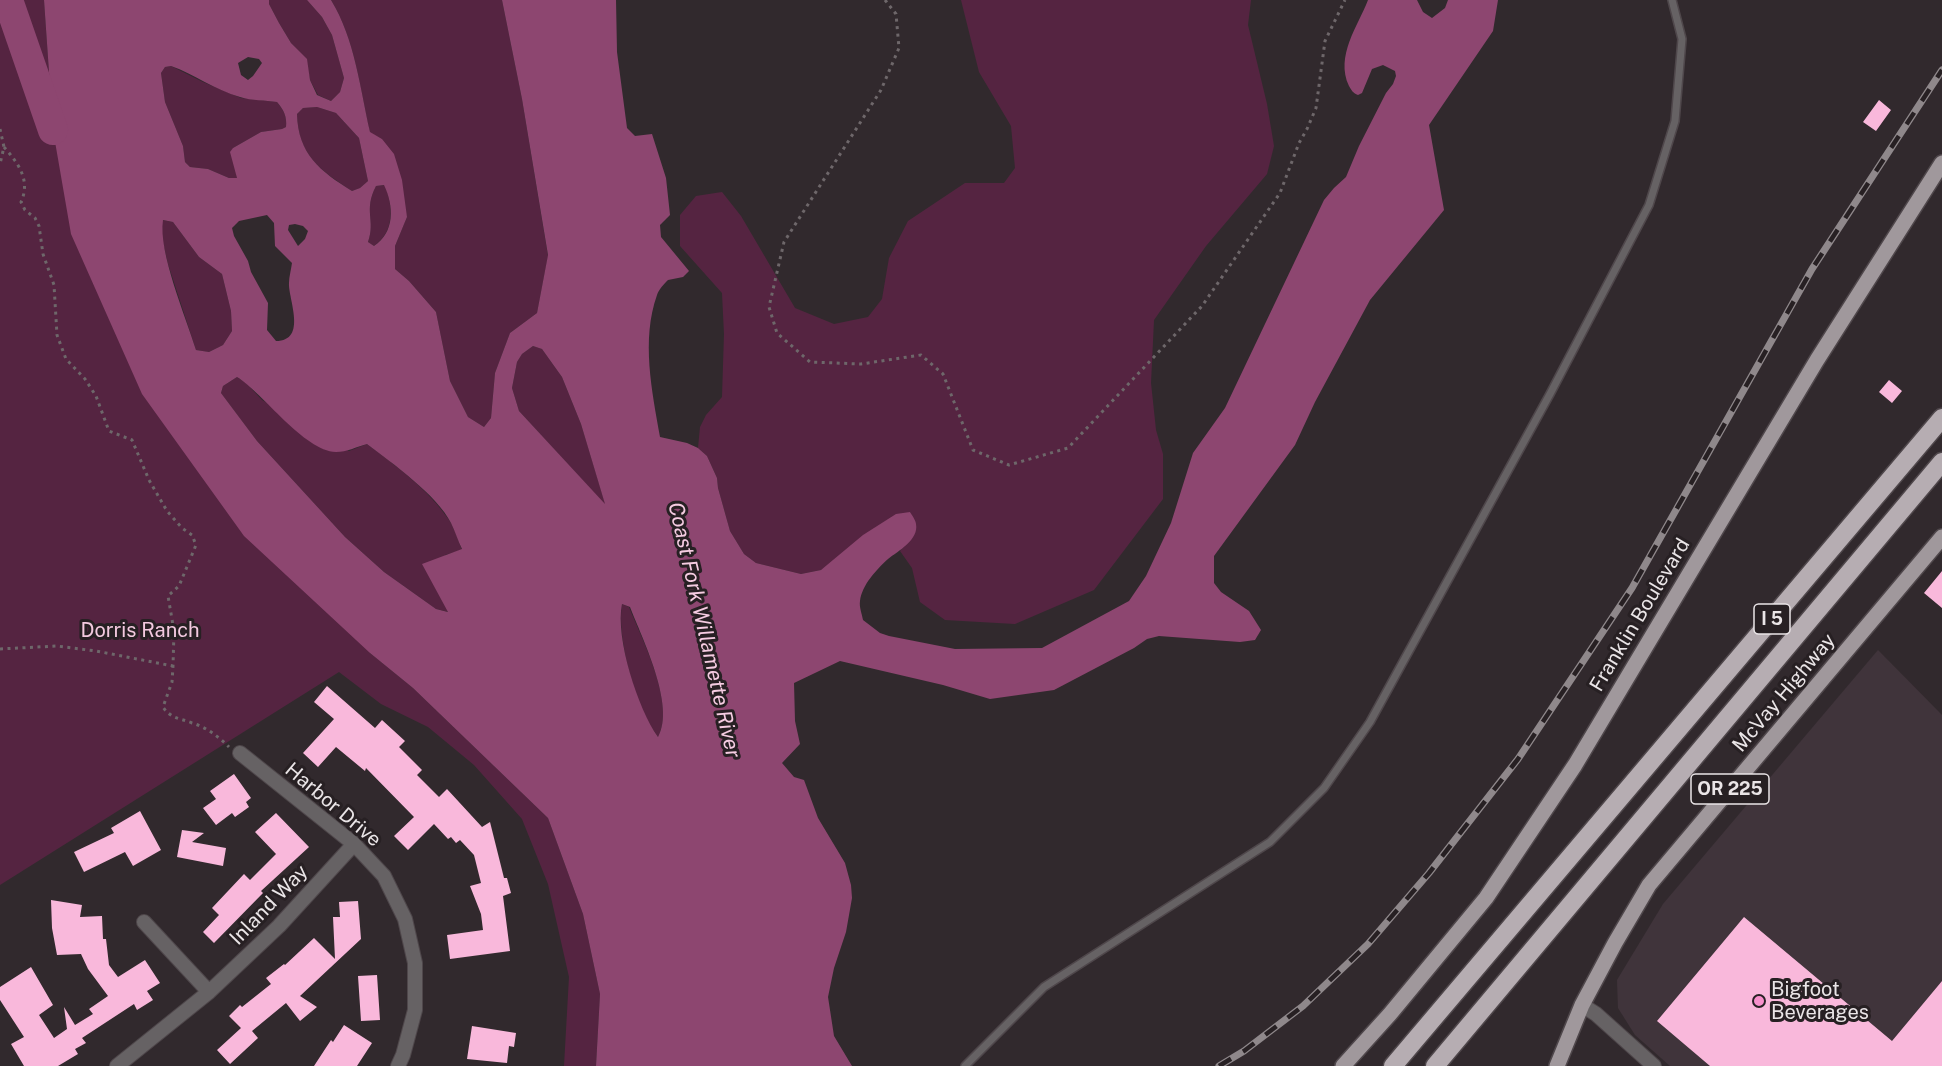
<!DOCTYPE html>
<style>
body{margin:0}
canvas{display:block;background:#31292d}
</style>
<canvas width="1942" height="1066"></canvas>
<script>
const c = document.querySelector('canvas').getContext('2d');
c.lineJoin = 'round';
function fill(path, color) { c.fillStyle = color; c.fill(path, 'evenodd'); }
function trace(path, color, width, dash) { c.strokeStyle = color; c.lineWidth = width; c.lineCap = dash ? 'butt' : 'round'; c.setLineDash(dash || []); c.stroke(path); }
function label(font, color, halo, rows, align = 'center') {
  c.font = font + ' "Public Sans",sans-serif'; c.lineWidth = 6; c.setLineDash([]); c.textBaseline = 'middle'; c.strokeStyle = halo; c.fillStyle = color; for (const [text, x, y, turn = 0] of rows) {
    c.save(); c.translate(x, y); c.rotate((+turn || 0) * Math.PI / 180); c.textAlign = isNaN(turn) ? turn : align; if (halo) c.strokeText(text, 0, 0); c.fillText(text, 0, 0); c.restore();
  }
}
fill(new Path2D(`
 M1878,650L1942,715V1066H1670L1635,1035L1618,1008L1617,980L1663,904Z`), '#40343b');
fill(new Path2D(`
 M0,0H44L53,130L370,653L413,688L548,818L583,914L600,994L596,1066H564L569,977L548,884L522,819L474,765L428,727L381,704L339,672L0,885Z
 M269,0H307L322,17L332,35L344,78L340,92L331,101L318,95L310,80L306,59L291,43L279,23L269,4Z
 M331,0H502L522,99L548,256L537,313L510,333L495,373L491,418L484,427L468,417L450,381L436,312L409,281L395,269V246L407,217L382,139L370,133C360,88 355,39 331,0Z
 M961,0H1251L1248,25L1267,104L1274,146L1267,174L1206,246L1154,320L1151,383L1156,430L1163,454V499L1094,590L1015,624L945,620L920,602L912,568L900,551C914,536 921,532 910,512L821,570L801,574L756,563L744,554L730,531L718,488L717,478L707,456L698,448L700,427L706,415L722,397L724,334L722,293L680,246V215L696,196L722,192L741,216L795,308L834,324L868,317L882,299L889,258L908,221L965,183H1004L1015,168L1011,126L979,72Z
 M171,66L203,82L241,98L277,102C284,111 287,116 286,127L282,129L261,132L233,148L237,178H229L208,169L190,167L185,162L183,146L165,102L161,73L165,67Z
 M317,107L336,113L359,138L368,181L360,188L352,191C320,170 298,155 297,114L303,108Z
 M385,185C393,207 395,231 374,246L368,242C376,220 363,211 376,186Z
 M162,220L173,222L199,257L222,274L231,311L232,331L223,345L209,352L196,350L168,264L162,238Z
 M533,346L542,349L562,377L581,424L606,506L519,411L512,388L517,362L522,354Z
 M237,377L246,383L262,400L349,451L367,444C396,466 428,489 449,520C455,528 458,540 462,550L445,555L449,612L436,609L384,572L345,537L257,441L221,393L223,386Z
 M622,604L629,607C642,639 676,705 658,737C654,731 649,724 645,717C632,690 617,634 622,604Z`), '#552441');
fill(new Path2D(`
 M44,0H269V4L279,23L291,43L307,59L310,80L317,95L331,101L340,92L344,78L332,35L322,17L307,0H331C355,39 360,88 370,132L382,139L394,154L402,180L407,217L395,246V269L409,281L436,312L450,381L468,417L484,427L491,418L495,373L510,333L537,313L548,255L522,99L502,0H616L617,52L627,128L635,136L652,134L666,178L670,215L660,225L661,237L689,271L683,277L668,280C664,284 659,289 657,295C641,340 652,391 660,437L687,443L698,448L707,456L717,478L718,488L730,531L744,554L756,563L801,574L821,570L863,535L896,514L910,512C912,515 916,521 916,524C919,540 898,551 888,559C876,570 862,585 860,601C859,607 862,614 863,620L880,633L889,636L955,649L1042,648L1129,601L1146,576L1171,523L1193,453L1225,408L1324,200L1334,188L1346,177L1359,146L1386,93L1393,84L1396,76L1395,71L1383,65L1372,69L1362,93L1358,95C1353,93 1352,91 1349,86C1335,56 1358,26 1368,0H1417L1423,12L1432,18L1445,8L1448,0H1498L1493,31L1429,125L1444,210L1370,300L1315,402L1295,445L1214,556V583L1221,592L1249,611L1261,630L1255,640L1240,642L1159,636L1147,639L1134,648L1054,690L990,699L943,685L840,661L794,683L795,721L800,744L782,763L794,777L804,780L818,818L845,863L851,885L852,898L846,932L834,968L828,997L834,1036L852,1066H596L600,994L583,914L548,818L413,688L370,653L244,536L142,394L71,234L53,130ZM248,57L259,59L262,63L253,76L248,80L241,75L238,63ZM171,66C194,74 215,90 240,97C252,101 265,100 277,102C284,110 287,117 286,127L282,129L261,132L233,148L230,152L237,178H229L208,169L190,167L185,162L183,146L165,102L161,73L165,67ZM317,107L336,113L359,138L368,181L360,188L352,191C320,171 298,154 297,114L303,108ZM384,185C394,206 395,232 374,246L368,242C376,220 363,211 376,186ZM267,215L274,223L275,246L292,263C291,270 289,277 289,283C288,298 308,341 276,341L267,330L268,303L251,272L248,261L234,236L232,228L239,221ZM163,220L173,222L199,257L222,274L231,311L232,331L223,345L209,352L196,350C186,317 158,252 163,220ZM295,224L303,226L308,231L305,239L298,246L288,230L289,225ZM533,346L542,349L562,377L581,424L605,504L519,411L512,388L517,362L522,354ZM237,377C263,393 304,451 336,452C347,452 356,447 367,444C392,463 437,495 451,523C455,531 458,541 462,549L422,564L448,612L436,609L384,572L345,537L257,441L221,393L223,386ZM622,604L630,607C642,638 676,706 658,737C638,709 615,638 622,604Z`), '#8d4670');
trace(new Path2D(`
 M8,0L53,130`), '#8d4670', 30);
fill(new Path2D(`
 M1879,100L1891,110L1876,131L1863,122Z
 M1889,380L1902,391L1892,403L1879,392Z
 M1942,571V608L1924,593Z
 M327,686L375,728L382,720L405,741L399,747L422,770L417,775L439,797L447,789L482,827L490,822L504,878H507L511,893L503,896L510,951L450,959L447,935L483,930L481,914L470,886L481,883L474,855L460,840L456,843L451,837L448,839L434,824L408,850L394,836L414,817L366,768L365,771L336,747L318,767L303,753L334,719L314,702Z
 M234,774L251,798L246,802L249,807L235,817L232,813L216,825L203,808L216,799L210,791Z
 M140,811L161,850L133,866L125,852L84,872L74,852L114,833L111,828Z
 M276,813L309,847L261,891L263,893L214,943L203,932L219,915L212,908L244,874L250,880L276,854L255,832Z
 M182,830L204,833L192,842L226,848L223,866L177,857Z
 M51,900L82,905L80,917L102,916L103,939H106L109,965L118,977L145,960L160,983L147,991L153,1000L137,1010L134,1004L82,1038L86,1043L75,1049L78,1054L58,1066H24L11,1044L24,1037L0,1000V987L31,967L53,1005L39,1015L54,1038L67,1029L64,1007L75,1025L93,1014L89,1009L108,996L88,969L81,954L57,955L52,928Z
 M358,901L361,939L300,996L317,1007L300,1021L286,1003L252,1031L258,1038L230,1064L217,1050L241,1028L229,1016L240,1005L242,1007L271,984L266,978L284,964L285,965L314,938L335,959L333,917H340L339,902Z
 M1744,917L1892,1041L1942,981V1066H1710L1657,1021Z
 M377,975L380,1020L361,1021L358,976Z
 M344,1025L372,1043L357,1066H314L331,1040L333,1042Z
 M472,1026L516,1033L514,1047L509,1046L507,1063L467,1059Z`), '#f9b8db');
const lane = new Path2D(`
 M965,1066L1044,987L1270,842L1324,788L1370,722L1550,394L1649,205L1675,121L1682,39L1672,0`);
const street = new Path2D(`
 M240,753L354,844L384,876L405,919L415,963V1010L403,1055L398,1066
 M144,922L209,992
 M1582,1005L1596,1014L1654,1066
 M117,1066L209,992L279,926L354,844`);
const primary = new Path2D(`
 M1343,1066L1390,1014L1486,898L1575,765L1817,360L1942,163
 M1557,1066L1582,1005L1615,943L1649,885L1942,537`);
const highway = new Path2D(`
 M1393,1066L1942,418
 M1435,1066L1942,462`);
trace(lane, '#4f474b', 10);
trace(street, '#4f474b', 16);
trace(primary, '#4f474b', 18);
trace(highway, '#4f474b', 21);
trace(new Path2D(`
 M885,0L896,14L899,48L881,90L784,242L769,307L777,333L810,362L861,364L921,355L943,374L973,450L1009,465L1068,448L1202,306L1280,193L1299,143L1307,129L1316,108L1325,41L1345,0
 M0,129L4,147L0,164
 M4,147C18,163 31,180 21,202L25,210L35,218L39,226L43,254L54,285L57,335L66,359L85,379L96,396L109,431L132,440L149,480L167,511L182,528L192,535L196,545L179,586L168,596L174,631L173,666L172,682L163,707C171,719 180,718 192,723C206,727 219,737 229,747
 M0,649L57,646L96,651L173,666`), '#6e676a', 3, [3, 4.5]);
trace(lane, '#666264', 7);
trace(street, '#666264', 14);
trace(primary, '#a0989c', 15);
trace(highway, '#b6adb2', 18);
const rail = new Path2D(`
 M1219,1066L1244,1051L1303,1006L1368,944L1429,873L1518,759L1632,588L1812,269L1942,70`);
trace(rail, '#8f888b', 7);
trace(rail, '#272023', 4.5, [14]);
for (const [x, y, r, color] of [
 [1759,1001,6,"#f890cc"]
]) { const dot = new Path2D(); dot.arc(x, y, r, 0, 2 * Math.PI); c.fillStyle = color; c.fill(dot); trace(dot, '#272023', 2); }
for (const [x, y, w] of [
 [1772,619,36],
 [1730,789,78]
]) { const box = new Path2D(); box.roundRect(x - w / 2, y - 15, w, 30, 4.5); c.fillStyle = '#272023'; c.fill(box); trace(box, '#eae5e7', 1.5); }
label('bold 18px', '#eae5e7', null, [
 ["I 5",1772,619],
 ["OR 225",1730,789]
]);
label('20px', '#eae5e7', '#272023', [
 ["Franklin Boulevard",1640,615,-59],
 ["McVay Highway",1784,693,-50],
 ["Harbor Drive",333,805,40],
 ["Inland Way",269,905,-46]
]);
label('20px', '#f3c9df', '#272023', [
 ["Dorris Ranch",140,631]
]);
label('20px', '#eae5e7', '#272023', [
 ["Bigfoot",1771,990],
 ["Beverages",1771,1013]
], 'left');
label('italic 21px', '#f6cce2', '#272023', [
 ["Coast Fork Willamette River",704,630,77]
]);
</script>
